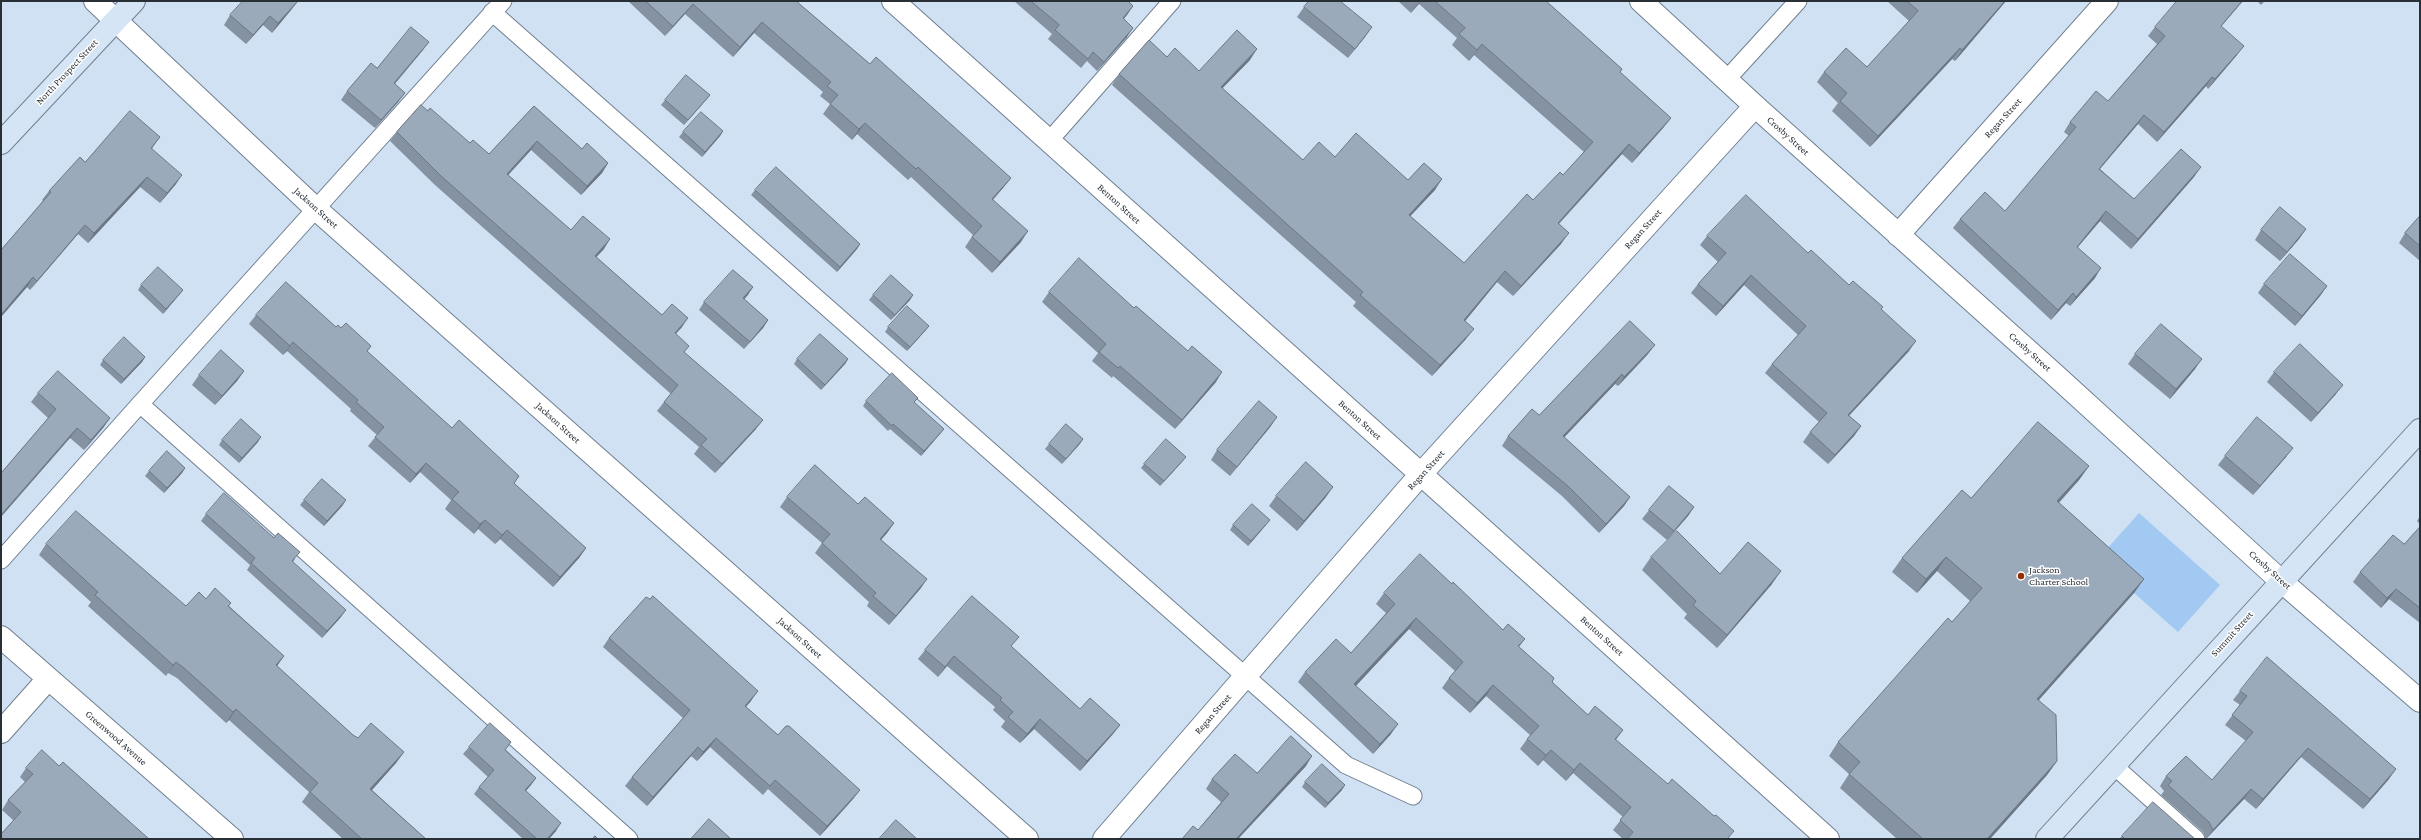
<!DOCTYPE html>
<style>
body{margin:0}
#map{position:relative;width:2421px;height:840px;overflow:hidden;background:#d0e1f4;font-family:"Crimson Pro",serif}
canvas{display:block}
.frame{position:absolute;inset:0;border:2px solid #282f35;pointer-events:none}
</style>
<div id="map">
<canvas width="2421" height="840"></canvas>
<div class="frame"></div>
</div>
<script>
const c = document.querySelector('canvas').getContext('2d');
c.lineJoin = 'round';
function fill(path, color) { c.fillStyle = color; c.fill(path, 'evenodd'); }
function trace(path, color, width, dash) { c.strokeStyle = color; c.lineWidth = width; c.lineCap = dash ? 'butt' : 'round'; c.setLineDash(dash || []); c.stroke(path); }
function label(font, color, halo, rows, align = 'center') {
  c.font = font + ' "Crimson Pro",serif'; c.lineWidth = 3; c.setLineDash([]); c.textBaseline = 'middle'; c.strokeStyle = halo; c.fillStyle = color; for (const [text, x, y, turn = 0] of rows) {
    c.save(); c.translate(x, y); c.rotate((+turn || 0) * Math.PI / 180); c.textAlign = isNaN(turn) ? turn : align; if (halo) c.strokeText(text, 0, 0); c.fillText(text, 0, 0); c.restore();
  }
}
fill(new Path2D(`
 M2139,513L2220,585L2178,632L2097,560Z`), '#a1c9f2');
const lane = new Path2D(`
 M492,12L1346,765L1413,796
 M1727,79L1798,1
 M1049,141L1172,1
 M140,404L503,1
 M1,560L140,404L629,839
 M2113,765L2196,839`);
const street = new Path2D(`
 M95,1L316,209L1027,839
 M893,1L1828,839
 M1641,1L1755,106L2055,375L2281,581L2420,701
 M1898,235L2107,1
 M1,637L232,839
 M1,732L48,679
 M1104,839L1421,474L1755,106`);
const secondary = new Path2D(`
 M1,143L134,1
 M2047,839L2420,430`);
trace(lane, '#707f8f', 19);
trace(street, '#707f8f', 24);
trace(secondary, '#707f8f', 24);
trace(lane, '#fff', 17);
trace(street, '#fff', 22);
trace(secondary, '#d5e5f5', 22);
fill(new Path2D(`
 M298,1L291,10L272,33L263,25L246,44L224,25L230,15Z
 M628,1H796L870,64L1011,178L1003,188L993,200L1021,242L992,273L965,247L973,235L911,177L908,180L857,134L852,140L823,114L830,104L820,96L823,92L754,33L733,57L685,14L665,36Z
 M1014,1H1128L1133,6L1124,19L1127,37L1097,71L1087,61L1081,68L1048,39L1052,34Z
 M1398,1H1546L1622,69L1620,72L1671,118L1663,128L1632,163L1622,154L1559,224L1561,244L1513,296L1497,282L1465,321L1466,339L1432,376L1353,306L1356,302L1112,85L1119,74L1167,57L1199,71L1250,60L1222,88L1303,160L1335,157L1408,180L1435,190L1410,216L1464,263L1533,200L1563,175L1584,152L1474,55L1469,61L1452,45L1457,38L1419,4L1411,13Z
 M1887,1H2006L1955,61L1952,59L1870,147L1832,111L1838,103L1817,82L1824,72L1867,67L1909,21Z
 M2257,1H2265L2261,5Z
 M1304,7L1365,37L1348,58L1297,17Z
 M2221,26L2237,55L2208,89L2206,86L2157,142L2138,124L2100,169L2134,199L2194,177L2131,249L2100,221L2078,247L2095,278L2070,306L2066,303L2051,320L1953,228L1960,219L2005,211L2069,136L2064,132L2070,122L2108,101L2157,44L2148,36L2155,27Z
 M423,50L395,84L399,101L375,128L341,100L347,91L377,68Z
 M710,95L706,100L684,125L661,105L665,100Z
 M534,106L582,149L608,163L602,173L581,195L531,150L508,175L571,230L604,249L596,257L662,315L682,327L676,334L684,352L756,429L715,473L694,454L699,447L657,411L664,402L671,394L435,185L390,141L397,132L428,111L470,143L489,154Z
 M723,131L720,136L702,157L679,137L683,132Z
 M153,147L152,149L176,184L160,203L140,187L88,243L78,234L30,290L27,287L1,317V250L43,201L42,200L49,191L85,162Z
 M755,190L860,244L857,249L837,272L751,195Z
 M2420,216V261L2399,243L2405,233Z
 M2306,229L2299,239L2280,261L2255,240L2261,230Z
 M1707,236L1808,253L1849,285L1881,310L1909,351L1849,416L1861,426L1854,436L1828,464L1803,442L1810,432L1819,422L1765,373L1772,364L1798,335L1744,285L1716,316L1691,293L1698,284L1718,262L1700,245Z
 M2264,284L2327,286L2320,296L2295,326L2258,293Z
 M141,285L183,290L179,295L163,314L138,290Z
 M753,287L744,299L768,320L763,328L744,349L699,310L704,302Z
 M1049,292L1216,382L1175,429L1113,376L1112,378L1092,361L1098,353L1042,302Z
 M873,295H913L910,300L891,320L869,300Z
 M256,315L341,328L371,346L367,352L452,428L519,476L514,484L516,485L586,548L579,558L553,587L500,539L495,544L478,529L474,534L445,509L451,500L420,472L410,483L368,446L377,435L350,411L351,409L287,351L283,355L249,324Z
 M929,326L925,331L907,351L885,332L888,327Z
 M1648,354L1618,386L1615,384L1564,437L1630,497L1624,506L1599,533L1562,496L1502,446L1508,436Z
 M2135,354L2195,369L2170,399L2128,364Z
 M145,357L142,362L121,384L100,365L103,360Z
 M797,359H848L845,364L821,390L794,364Z
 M244,371L237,381L215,405L192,385L199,375Z
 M2274,372L2336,394L2311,422L2267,382Z
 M38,393L110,418L103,428L84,450L70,438L2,472L48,418L31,402Z
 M866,401L914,403L944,429L921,456L890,429L888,431L863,406Z
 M1271,426L1230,476L1211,460L1217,450Z
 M1083,439L1062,464L1045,449L1049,444Z
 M222,440L258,442L239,463L219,445Z
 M2225,456L2286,457L2253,495L2218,465Z
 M1182,462L1160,486L1141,468L1144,464Z
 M2089,466L2079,480L2059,503L2144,579L2134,593L2039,700L2057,761L2047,775L1990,839H1897L1840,788L1849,774L1829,756L1838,742L1952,622L1970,601L1937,571L1917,593L1892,572L1902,558L1971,498Z
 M185,468L182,473L164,493L145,476L149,471Z
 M1276,496L1326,497L1297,531L1269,506Z
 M787,497L858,504L894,523L887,533L881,540L921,588L889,625L867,606L869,602L815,553L822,543L780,507Z
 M304,500L343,505L324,526L300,505Z
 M1694,507L1688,516L1667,540L1642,519L1649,510Z
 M206,514L295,559L293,562L341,617L322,638L247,570L250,565L201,521Z
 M2420,516V524L2417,521Z
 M1233,525H1266L1248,546L1230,530Z
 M2420,527V623L2389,599L2381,608L2353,582L2360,572L2404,544Z
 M46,544L186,606L206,599L231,603L229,606L284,656L277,666L353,735L358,738L404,752L396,763L372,790L426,839H343L302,802L309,792L229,720L226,723L177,678L168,673L166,676L88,606L91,602L39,555Z
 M1651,557L1720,574L1772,584L1717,648L1684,618L1687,614L1642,570Z
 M1452,584L1503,630L1525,639L1519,647L1554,678L1552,682L1588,715L1623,730L1616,740L1730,839H1623L1613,830L1623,817L1573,773L1566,781L1543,760L1538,766L1520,749L1530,735L1486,696L1470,713L1442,688L1449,678L1455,671L1409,629L1356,686L1391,734L1373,754L1298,682L1305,672L1351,653L1386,613L1376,604L1384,593Z
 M609,638L751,701L746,707L778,735L860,790L853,799L820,836L768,789L763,795L710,747L697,761L691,756L647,806L625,786L632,777L683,718L603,647Z
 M1012,647L1080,709L1120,725L1113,734L1080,771L1034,729L1020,743L1001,727L1005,721L993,710L995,707L947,666L938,677L918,659L925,650Z
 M2240,691L2389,779L2363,809L2301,757L2256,809L2244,799L2206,839L2203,832L2161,795L2164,791L2160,786L2166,776L2212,780L2246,741L2225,725L2240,705L2233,700Z
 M469,747L506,750L536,778L531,785L526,791L556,831L549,839H523L474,794L479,787L488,777L463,754Z
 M59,766L149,839L13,820L2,810L8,800L25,782L20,777L26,768Z
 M1306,766L1238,839H1182L1198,830L1221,802L1206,789L1212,779L1257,773Z
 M1305,782L1342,790L1325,808L1302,787Z
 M2122,836L2195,839H2119Z`), '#8492a1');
fill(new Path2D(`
 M298,1L291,10L272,33L278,23Z
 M1420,1H1421L1411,13L1419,2Z
 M2005,1H2006L1955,61L1962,50Z
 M2242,1H2243L2214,35L2221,26Z
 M693,4L685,14L665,36L673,26Z
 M1133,6L1127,15L1116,27L1123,18Z
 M270,16L263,25L246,44L253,35Z
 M762,22L754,33L733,57L740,47Z
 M1372,27L1365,37L1348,58L1355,49Z
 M1133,28L1127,37L1097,71L1104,62Z
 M429,42L423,50L388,91L394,83Z
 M1482,44L1474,55L1469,61L1477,50Z
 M2244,46L2237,55L2208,89L2215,79Z
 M1960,48L1952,59L1870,147L1878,136Z
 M1257,49L1250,60L1213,98L1221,87Z
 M2212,77L2206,86L2157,142L2164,132Z
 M405,93L399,101L375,128L381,120Z
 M710,95L706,100L684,125L688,120Z
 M2144,115L2138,124L2092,178L2099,169Z
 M1671,118L1663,128L1632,163L1639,153Z
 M865,123L857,134L852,140L859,129Z
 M723,131L720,136L702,157L705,152Z
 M160,137L153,147L144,157L151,148Z
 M537,141L531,150L500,184L507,174Z
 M1629,144L1622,154L1550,233L1558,223Z
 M608,163L602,173L581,195L587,186Z
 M2201,167L2194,177L2131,249L2138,239Z
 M182,175L176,184L160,203L167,193Z
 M147,177L140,187L88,243L94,233Z
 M1011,178L1003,188L984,209L992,199Z
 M1442,179L1435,190L1401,226L1409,215Z
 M2106,211L2100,221L2070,256L2077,247Z
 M85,225L78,234L30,290L37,281Z
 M2306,229L2299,239L2280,261L2287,252Z
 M1028,231L1021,242L992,273L1000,262Z
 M1569,233L1561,244L1513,296L1521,286Z
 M610,239L604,249L589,265L595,256Z
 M860,244L857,249L837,272L840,267Z
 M2101,268L2095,278L2070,306L2076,297Z
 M1505,271L1497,282L1457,331L1464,320Z
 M1751,275L1744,285L1716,316L1723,306Z
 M33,277L27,287L1,317V315Z
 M2327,286L2320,296L2295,326L2302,316Z
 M753,287L748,295L738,306L743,298Z
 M183,290L179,295L163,314L166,309Z
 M2073,293L2066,303L2051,320L2058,310Z
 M913,295L910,300L891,320L895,315Z
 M688,318L682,327L668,342L675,333Z
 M768,320L763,328L744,349L750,342Z
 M929,326L925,331L907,351L910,347Z
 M1474,329L1466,339L1432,376L1440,365Z
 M1916,341L1909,351L1841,424L1848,415Z
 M293,342L287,351L283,355L290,346Z
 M1655,345L1648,354L1618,386L1624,377Z
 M145,357L142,362L121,384L124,379Z
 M848,359L845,364L821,390L825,385Z
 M2202,359L2195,369L2170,399L2176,389Z
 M244,371L237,381L215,405L222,396Z
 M1222,372L1216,382L1175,429L1182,420Z
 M1622,374L1615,384L1557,445L1563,436Z
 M2343,385L2336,394L2311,422L2318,413Z
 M1277,417L1271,426L1230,476L1237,467Z
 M110,418L103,428L84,450L91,440Z
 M763,420L756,429L715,473L722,464Z
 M1861,426L1854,436L1828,464L1835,455Z
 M77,428L70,438L1,517V515Z
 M944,429L940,434L921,456L924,451Z
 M261,437L258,442L239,463L242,458Z
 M1083,439L1080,444L1062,464L1066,459Z
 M2293,448L2286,457L2253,495L2260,486Z
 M1186,457L1182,462L1160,486L1164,481Z
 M426,463L420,472L410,483L416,474Z
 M2089,466L2079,480L2047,515L2057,501Z
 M185,468L182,473L164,493L167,488Z
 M1333,487L1326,497L1297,531L1304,521Z
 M1630,497L1624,506L1599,533L1606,524Z
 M346,500L343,505L324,526L327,521Z
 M1694,507L1688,516L1667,540L1674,531Z
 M485,520L478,529L474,534L480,524Z
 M1270,520L1266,525L1248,546L1251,541Z
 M894,523L887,533L873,549L880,539Z
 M507,530L500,539L495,544L502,535Z
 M586,548L579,558L553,587L560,577Z
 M1946,557L1937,571L1917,593L1926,579Z
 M1781,571L1772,584L1717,648L1727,635Z
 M927,579L921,588L889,625L896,616Z
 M2144,579L2134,593L2028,712L2037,699Z
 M2396,589L2389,599L2381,608L2387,598Z
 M346,610L341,617L322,638L327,631Z
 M1416,618L1409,629L1347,695L1354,684Z
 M284,656L277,666L276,665Z
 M954,656L947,666L938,677L945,667Z
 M176,662L168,673L166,676L173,665Z
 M1493,685L1486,696L1470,713L1477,703Z
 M758,691L751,701L738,715L745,706Z
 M236,709L229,720L226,723L233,712Z
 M1040,719L1034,729L1020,743L1027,734Z
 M1398,724L1391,734L1373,754L1380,744Z
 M1120,725L1113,734L1080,771L1087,761Z
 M716,738L710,747L697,761L703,752Z
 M698,747L691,756L647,806L653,797Z
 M2308,748L2301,757L2256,809L2263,799Z
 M1551,750L1543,760L1538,766L1546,755Z
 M404,752L396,763L363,800L370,789Z
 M1312,756L1306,766L1238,839H1236Z
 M2057,761L2047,775L1990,839H1987Z
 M1580,763L1573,773L1566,781L1574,770Z
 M2396,769L2389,779L2363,809L2370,799Z
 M536,778L531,785L519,798L525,790Z
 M1345,785L1342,790L1325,808L1328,803Z
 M2251,789L2244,799L2206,839L2213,830Z
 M860,790L853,799L820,836L827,826Z
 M561,823L556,831L549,839H547Z`), '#6c7783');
const building = new Path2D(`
 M243,1H298L278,23L270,16L253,35L230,15Z
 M646,1H796L870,64L876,57L1011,178L992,199L1028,231L1000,262L972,237L982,226L918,167L916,169L865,123L859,129L830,104L838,95L827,86L831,82L762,22L740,47L693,4L673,26Z
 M1031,1H1128L1133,6L1123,18L1133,28L1104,62L1093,52L1088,59L1055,30L1059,25Z
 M1309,1H1340L1372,27L1355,49L1304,7Z
 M1435,1H1546L1622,69L1620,72L1671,118L1639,153L1629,144L1558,223L1569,233L1521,286L1505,271L1464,320L1474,329L1440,365L1360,295L1363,292L1119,74L1149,40L1167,57L1175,48L1199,71L1237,30L1257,49L1221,87L1303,160L1319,142L1335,157L1356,133L1408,180L1424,163L1442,179L1409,215L1464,263L1527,194L1533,200L1560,172L1563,175L1593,142L1482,44L1477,50L1459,34L1465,28Z
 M1907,1H2005L1962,50L1960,48L1878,136L1840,101L1847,93L1824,72L1846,48L1867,67L1918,11Z
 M2177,1H2242L2221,26L2244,46L2215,79L2212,77L2164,132L2144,115L2099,169L2134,199L2181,149L2201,167L2138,239L2106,211L2077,247L2101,268L2076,297L2073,293L2058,310L1960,219L1985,192L2005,211L2076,127L2070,122L2096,91L2108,101L2165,36L2155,27Z
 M411,27L429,42L394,83L405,93L381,120L347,91L371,63L377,68Z
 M686,75L710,95L688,120L665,100Z
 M421,105L428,111L430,108L470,143L473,140L489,154L534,106L582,149L587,143L608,163L587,186L537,141L507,174L571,230L583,216L610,239L595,256L662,315L672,304L688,318L675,333L689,346L684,352L763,420L722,464L701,445L707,439L664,402L678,385L441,176L397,132Z
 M130,111L160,137L151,148L182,175L167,193L147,177L94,233L85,225L37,281L33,277L1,315V250L51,192L49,191L80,157L85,162Z
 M701,112L723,131L705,152L683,132Z
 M776,167L860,244L840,267L755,190Z
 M1746,195L1808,253L1811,250L1849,285L1853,281L1883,307L1881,309L1916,341L1848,415L1861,426L1835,455L1810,432L1827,413L1772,364L1806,326L1751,275L1723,306L1698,284L1726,253L1707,236Z
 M2280,207L2306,229L2287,252L2261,230Z
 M2420,216V246L2405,233Z
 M2290,254L2327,286L2302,316L2264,284Z
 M1079,258L1134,308L1136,306L1188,351L1192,346L1222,372L1182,420L1120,366L1118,368L1099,352L1106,344L1049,292Z
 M158,267L183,290L166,309L141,285Z
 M733,270L753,287L743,298L768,320L750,342L704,302Z
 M891,275L913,295L895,315L873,295Z
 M286,282L336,327L338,325L341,328L346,323L371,346L367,351L452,428L459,420L519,476L514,483L516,485L586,548L560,577L507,530L502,535L485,520L480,524L452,499L459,492L426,463L416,474L375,437L384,427L356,402L358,400L293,342L290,346L256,315Z
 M907,306L929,326L910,347L888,327Z
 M1630,321L1655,345L1624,377L1622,374L1563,436L1630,497L1606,524L1569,487L1508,436L1532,409L1539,415Z
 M2161,324L2202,359L2176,389L2135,354Z
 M820,334L848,359L825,385L797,359Z
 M124,337L145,357L124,379L103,360Z
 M2300,344L2343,385L2318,413L2274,372Z
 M221,350L244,371L222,396L199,375Z
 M58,371L110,418L91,440L77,428L1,515V472H2L56,409L38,393Z
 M892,373L918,398L914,402L944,429L924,451L893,424L892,426L866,401Z
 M1259,401L1277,417L1237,467L1217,450Z
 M2257,417L2293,448L2260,486L2225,456Z
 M241,419L261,437L242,458L222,440Z
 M2038,422L2089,466L2057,501L2144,579L2037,699L2056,715L2057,761L1987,839H1923L1849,774L1860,762L1838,742L1948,618L1952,622L1982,588L1946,557L1926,579L1902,558L1962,490L1971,498Z
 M1066,424L1083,439L1066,459L1049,444Z
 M1166,439L1186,457L1164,481L1144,464Z
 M167,451L185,468L167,488L149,471Z
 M1306,462L1333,487L1304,521L1276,496Z
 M815,465L858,504L865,497L894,523L880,539L927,579L896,616L873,596L876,593L822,543L830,534L787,497Z
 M322,479L346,500L327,521L304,500Z
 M1669,486L1694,507L1674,531L1649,510Z
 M224,493L274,538L278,533L300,552L292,561L346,610L327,631L251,563L255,558L206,514Z
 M1252,504L1270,520L1251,541L1233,525Z
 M76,511L186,606L199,592L206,599L215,588L231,603L228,606L284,656L276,665L353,735L358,738L371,723L404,752L370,789L426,839H362L310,792L318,783L236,709L233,712L184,668L176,662L173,665L95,595L98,592L46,544Z
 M2420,527V608L2396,589L2387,598L2360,572L2393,535L2404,544Z
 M1677,531L1720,574L1748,542L1781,571L1727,635L1693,605L1696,601L1651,557Z
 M1420,554L1452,584L1453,582L1503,630L1508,624L1525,639L1518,646L1554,678L1552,682L1588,715L1595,706L1623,730L1615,739L1668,784L1672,779L1714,816L1716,815L1734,831L1728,838L1730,839H1629L1628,838L1633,832L1620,820L1631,807L1580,763L1574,770L1551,750L1546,755L1527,739L1539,726L1493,685L1477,703L1449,678L1463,662L1416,618L1354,684L1398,724L1380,744L1305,672L1336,639L1351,653L1395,604L1384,593Z
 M653,596L758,691L745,706L778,735L786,726H789L860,790L827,826L775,780L770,786L716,738L703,752L698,747L653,797L632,777L690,710L609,638L646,597L650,599Z
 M972,596L1019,637L1011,646L1080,709L1090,698L1120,725L1087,761L1040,719L1027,734L1008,717L1013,712L1000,700L1002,698L954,656L945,667L925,650Z
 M2267,657L2396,769L2370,799L2308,748L2263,799L2251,789L2213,830L2209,822L2168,785L2172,781L2166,776L2186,756L2212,780L2253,732L2232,715L2247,696L2240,691Z
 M490,723L511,742L505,750L536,778L525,790L561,823L547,839H537L479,787L494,770L469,747Z
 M1291,736L1312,756L1236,839H1182L1193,826L1198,830L1229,794L1212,779L1235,754L1257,773Z
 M42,750L59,766L63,762L149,839H1V834L21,812L8,800L33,774L26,768Z
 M1322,764L1345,785L1328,803L1305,782Z
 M2153,802L2195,839H2125L2122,836Z
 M709,819L731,839H691Z
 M896,820L917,839H879Z
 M595,836L598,839H593Z`);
fill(building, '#9aaabb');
trace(building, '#6c7783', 1);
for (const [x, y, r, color] of [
 [2021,576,4,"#943000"]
]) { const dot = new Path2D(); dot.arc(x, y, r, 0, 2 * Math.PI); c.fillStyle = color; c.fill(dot); trace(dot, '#fff', 1.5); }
label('10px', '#282f35', '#fff', [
 ["North Prospect Street",67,72,-47],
 ["Regan Street",2003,118,-48],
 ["Crosby Street",1788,136,42],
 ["Benton Street",1119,204,42],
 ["Jackson Street",316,208,42],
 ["Regan Street",1643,229,-48],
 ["Crosby Street",2030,352,42],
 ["Benton Street",1360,420,42],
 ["Jackson Street",558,423,42],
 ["Regan Street",1426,470,-48],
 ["Crosby Street",2270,570,42],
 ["Summit Street",2232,634,-48],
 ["Benton Street",1602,636,42],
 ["Jackson Street",800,638,42],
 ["Regan Street",1213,714,-49],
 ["Greenwood Avenue",116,738,41]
]);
label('10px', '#282f35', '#fff', [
 ["Jackson",2029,570],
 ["Charter School",2029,582]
], 'left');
</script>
